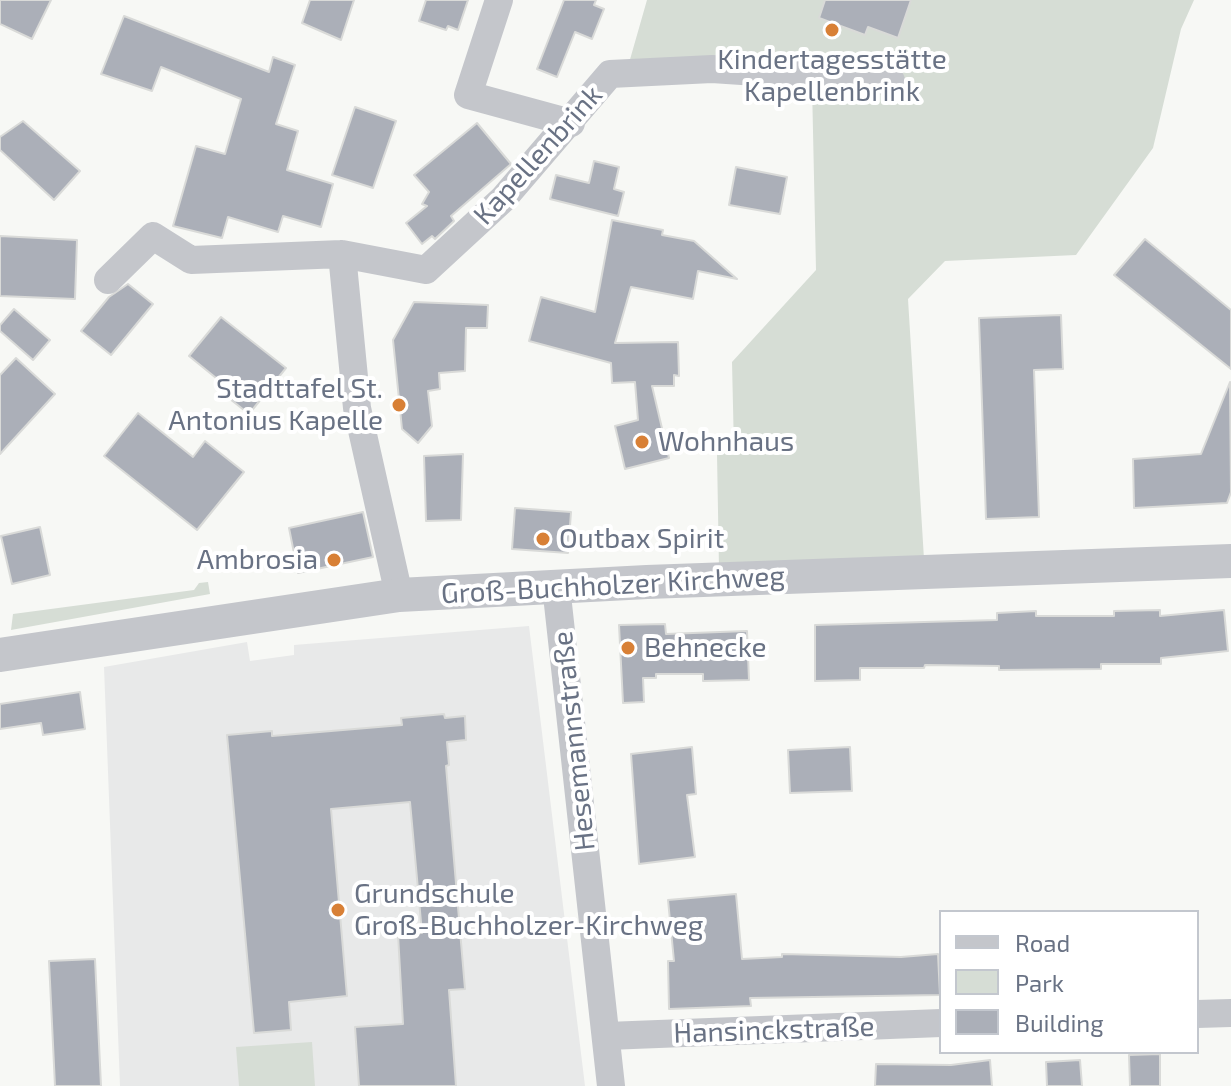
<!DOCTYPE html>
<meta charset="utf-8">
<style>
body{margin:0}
#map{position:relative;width:1231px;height:1086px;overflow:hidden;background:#f7f8f5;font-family:"Exo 2",sans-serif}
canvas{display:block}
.legend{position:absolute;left:939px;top:910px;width:260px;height:144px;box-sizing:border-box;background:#fff;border:2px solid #c3c7ce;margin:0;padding:10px 14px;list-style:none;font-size:24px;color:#697284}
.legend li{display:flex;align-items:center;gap:16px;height:40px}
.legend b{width:40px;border:2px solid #c3c7ce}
</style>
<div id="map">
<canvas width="1231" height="1086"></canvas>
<ul class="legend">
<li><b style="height:10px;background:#c4c6cb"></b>Road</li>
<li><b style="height:22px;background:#d6ddd5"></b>Park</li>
<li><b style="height:22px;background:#abafb8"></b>Building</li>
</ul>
</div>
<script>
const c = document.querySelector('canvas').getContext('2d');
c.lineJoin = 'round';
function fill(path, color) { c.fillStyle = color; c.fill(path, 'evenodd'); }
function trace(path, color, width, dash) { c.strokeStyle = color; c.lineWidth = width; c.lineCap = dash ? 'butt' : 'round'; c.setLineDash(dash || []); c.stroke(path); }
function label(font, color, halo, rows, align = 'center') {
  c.font = font + ' "Exo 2",sans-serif'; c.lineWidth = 8; c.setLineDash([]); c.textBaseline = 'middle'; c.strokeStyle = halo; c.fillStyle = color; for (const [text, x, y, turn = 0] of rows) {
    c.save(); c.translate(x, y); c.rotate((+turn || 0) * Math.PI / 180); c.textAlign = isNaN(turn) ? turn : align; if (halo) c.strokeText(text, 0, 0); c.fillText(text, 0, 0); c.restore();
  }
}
fill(new Path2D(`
 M529,626L585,1086H120L104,667L247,642L250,661L294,655V645Z`), '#e8e9e9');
fill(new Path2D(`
 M647,0H1194L1181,29L1153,148L1076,255L945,261L908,299L924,559L719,569L717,454L734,450L732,362L816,270L812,85L703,79L623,84Z
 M208,582L210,594L11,630L13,614L194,590L199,583Z
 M312,1042L315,1086H239L236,1047Z`), '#d6ddd5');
const building = new Path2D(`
 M0,0H51L32,39L0,24Z
 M310,0H354L341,40L302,23Z
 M426,0H468L458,30L448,26L446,30L419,21Z
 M564,0H596L594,5L604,9L592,39L575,32L557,77L537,69Z
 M825,0H911L898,38L868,27L865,35L819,18Z
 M124,16L269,72L273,57L295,65L276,124L298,131L287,170L333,184L321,227L283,216L278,232L228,217L222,238L173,226L196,146L225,154L241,99L161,67L152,91L101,74Z
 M355,107L396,121L373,188L332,175Z
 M23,121L80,171L54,200L0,150V137Z
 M477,123L511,164L451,216L454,221L435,239L432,236L422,244L406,223L427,206L422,204L429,192L414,175Z
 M594,161L619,167L614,189L624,192L618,216L550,199L556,175L589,183Z
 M736,167L787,177L780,214L729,205Z
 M612,220L663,230L662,235L694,241L737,279L698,271L693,299L631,287L615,343L678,342L679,376L674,375V386H652L669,458L625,469L615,426L638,420L635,382L612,383L611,363L529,341L541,297L595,312Z
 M0,236L77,240L75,299L0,296Z
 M1145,239L1231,310V369L1114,275Z
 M128,284L153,304L111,355L81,331L109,297Z
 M414,302L488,305L487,328H466L465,371L439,373L440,389L428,391L432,426L418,443L402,429L393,340Z
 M14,309L50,340L33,360L0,331V325Z
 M1061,315L1063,369L1034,370L1039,517L986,519L979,318Z
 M221,317L286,368L249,414L216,388L221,382L189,356Z
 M16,358L55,394L0,454V375Z
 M1230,382L1231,492L1227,503L1134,508L1133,459L1201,454Z
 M138,413L193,457L205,441L244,472L197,530L104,456Z
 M463,454L461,520L426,521L424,456Z
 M515,508L571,512L568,553L512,549Z
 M363,512L373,557L298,573L289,528Z
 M40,527L50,575L12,584L1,536Z
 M1160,610V616L1224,610L1228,651L1161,658V664H1101V669L999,670V666L925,665L924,668H860V680L815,681V625L997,620V613L1036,611V616H1114V611Z
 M665,624L666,634L747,631L749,680L703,681V674H656V678H643L644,702L623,703L619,625Z
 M80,692L85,729L43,735L41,723L0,729V704Z
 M444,714L445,718L465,716L466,740L447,742L449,765L446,766L465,989L449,990L456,1086H359L355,1027L403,1024L398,934L422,933L410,802L331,809L347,996L289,1002L291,1030L254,1033L227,735L272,731V736L402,725L401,718Z
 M692,747L696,794L687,795L695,857L639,864L631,754Z
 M850,747L852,791L790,793L788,750Z
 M736,894L742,959L782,957V954L901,957L938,954L940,995L750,998L751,1006L669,1009L668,961H674L668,900Z
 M95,959L101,1086H55L49,961Z
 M1160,1054V1086H1130L1129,1055Z
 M990,1060L992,1086H875L876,1064L951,1065Z
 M1080,1060L1082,1086H1047L1046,1062Z`);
fill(building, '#abafb8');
trace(building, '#d9dad8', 2);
trace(new Path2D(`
 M499,0L468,95L571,123
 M342,254L357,408L399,595
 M108,280L153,236L191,260L342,254L426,270L503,199L610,74L712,69L891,81
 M556,586L611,1086
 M1197,1014L1231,1013
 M607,1036L941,1023`), '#c4c6cb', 28);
trace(new Path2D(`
 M0,655L399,595L647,582L1231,561`), '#c4c6cb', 34);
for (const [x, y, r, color] of [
 [832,30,8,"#d88036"],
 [399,405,8,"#d88036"],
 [642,442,8,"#d88036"],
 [543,539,8,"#d88036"],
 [334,560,8,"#d88036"],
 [628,648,8,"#d88036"],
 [338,910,8,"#d88036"]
]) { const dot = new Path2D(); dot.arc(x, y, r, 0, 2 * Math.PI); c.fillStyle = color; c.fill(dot); trace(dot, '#fff', 3); }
label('28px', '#697284', '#fff', [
 ["Kindertagesstätte",832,60,"center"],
 ["Kapellenbrink",832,92,"center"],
 ["Stadttafel St.",383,389,"right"],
 ["Antonius Kapelle",383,421,"right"],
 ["Wohnhaus",658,442],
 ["Outbax Spirit",559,539],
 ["Ambrosia",318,560,"right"],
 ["Behnecke",644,648],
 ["Grundschule",354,894],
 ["Groß-Buchholzer-Kirchweg",354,926]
], 'left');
label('28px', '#697284', '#fff', [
 ["Kapellenbrink",538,155,-48],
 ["Groß-Buchholzer Kirchweg",613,585,-3],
 ["Hesemannstraße",574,741,-96],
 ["Hansinckstraße",774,1030,-2]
]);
</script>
